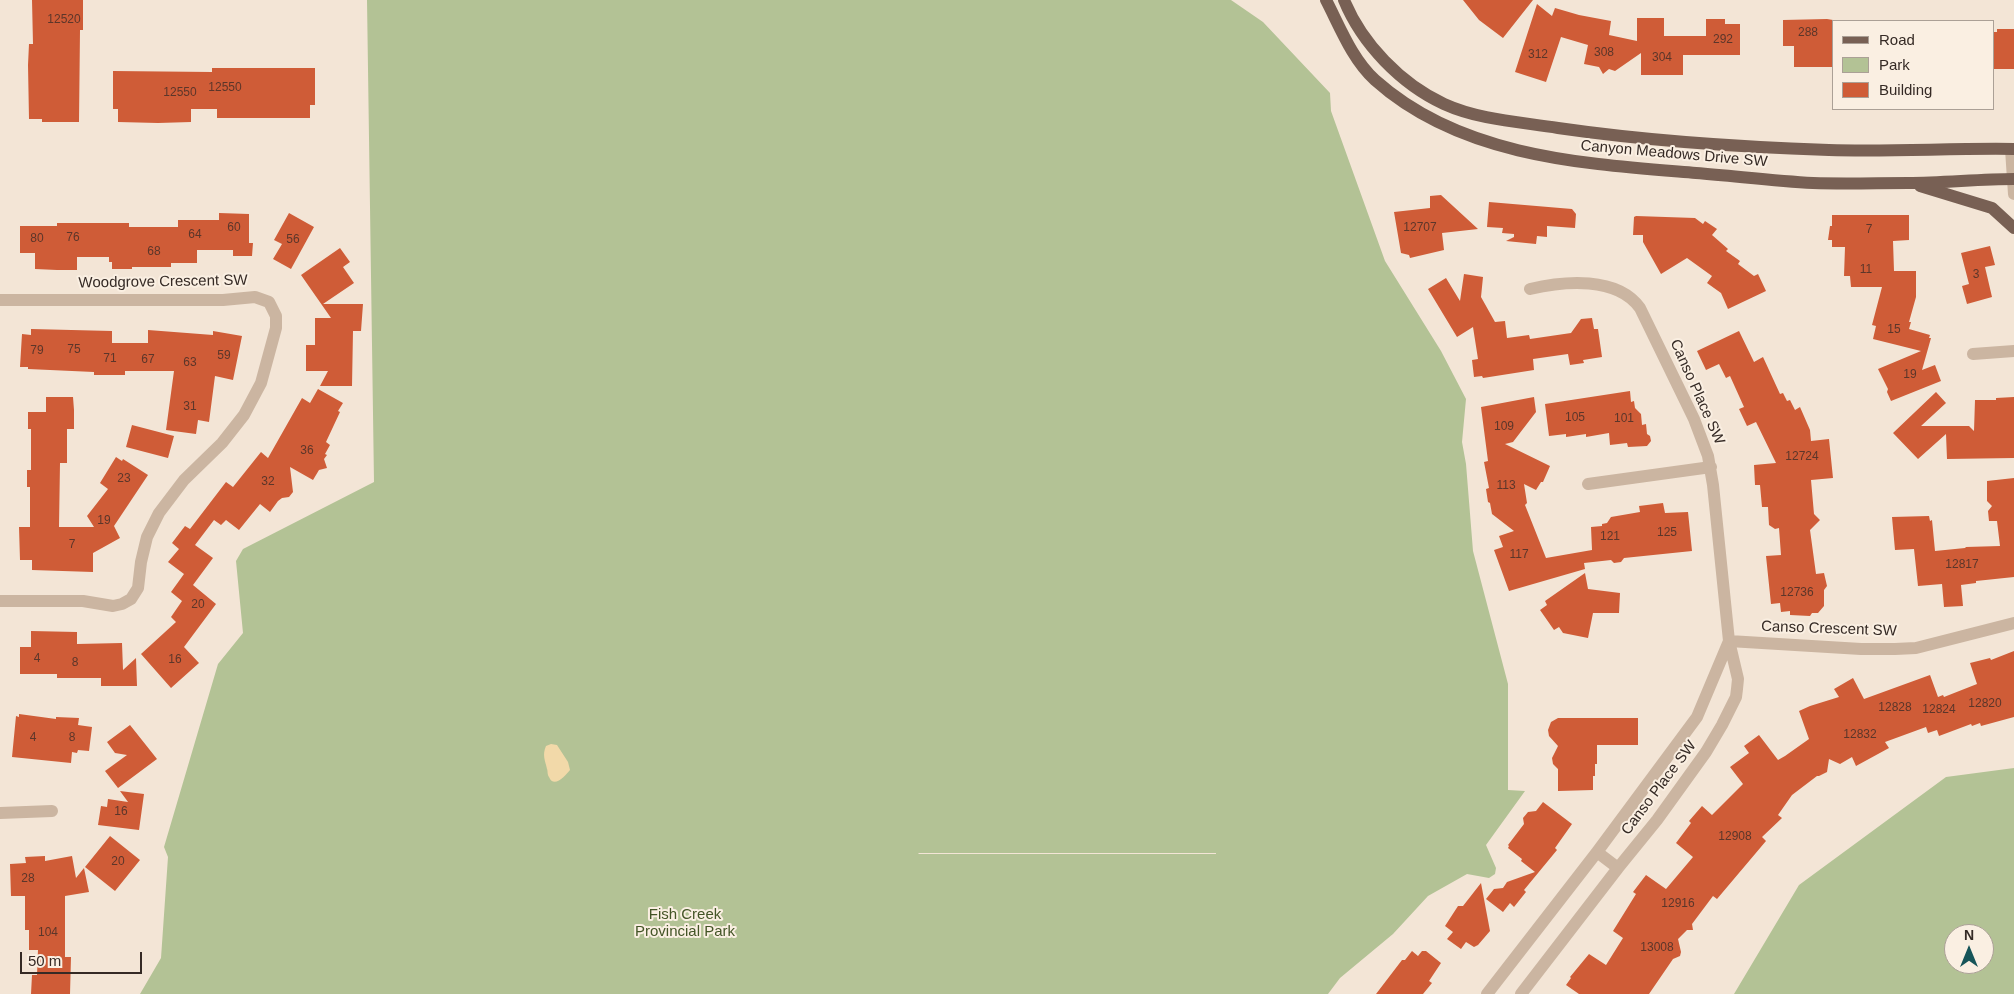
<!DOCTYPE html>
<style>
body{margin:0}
#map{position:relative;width:2014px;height:994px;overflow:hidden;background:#f3e5d6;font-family:Helvetica,sans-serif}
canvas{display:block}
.legend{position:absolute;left:1832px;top:20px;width:162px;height:90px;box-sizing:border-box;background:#faefe2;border:1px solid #aba096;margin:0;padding:6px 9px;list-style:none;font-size:15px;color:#352a25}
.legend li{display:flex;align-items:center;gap:10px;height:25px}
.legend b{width:25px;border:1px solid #aba096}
.north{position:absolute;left:1944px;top:924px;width:50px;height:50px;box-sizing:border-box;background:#faefe2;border:1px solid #aba096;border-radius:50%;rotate:0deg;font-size:14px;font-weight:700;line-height:20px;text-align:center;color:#352a25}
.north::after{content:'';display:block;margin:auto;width:18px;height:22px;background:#175559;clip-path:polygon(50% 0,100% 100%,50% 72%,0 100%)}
.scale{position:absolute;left:20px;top:952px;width:122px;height:22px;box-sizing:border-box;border:2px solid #352a25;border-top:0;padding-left:6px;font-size:15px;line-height:18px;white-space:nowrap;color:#352a25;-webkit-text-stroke:4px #faefe2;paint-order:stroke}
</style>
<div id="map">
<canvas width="2014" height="994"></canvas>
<ul class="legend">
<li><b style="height:6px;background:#786054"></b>Road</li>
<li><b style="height:14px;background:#b3c295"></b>Park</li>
<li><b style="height:14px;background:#cf5c37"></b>Building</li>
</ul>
<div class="north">N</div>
<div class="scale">50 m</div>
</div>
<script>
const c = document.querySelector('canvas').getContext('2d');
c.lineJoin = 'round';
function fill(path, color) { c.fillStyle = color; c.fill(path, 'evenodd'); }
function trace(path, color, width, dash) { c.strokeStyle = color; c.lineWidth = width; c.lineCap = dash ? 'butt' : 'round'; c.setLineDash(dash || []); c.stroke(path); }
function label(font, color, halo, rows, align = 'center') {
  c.font = font + ' Helvetica,sans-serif'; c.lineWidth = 4; c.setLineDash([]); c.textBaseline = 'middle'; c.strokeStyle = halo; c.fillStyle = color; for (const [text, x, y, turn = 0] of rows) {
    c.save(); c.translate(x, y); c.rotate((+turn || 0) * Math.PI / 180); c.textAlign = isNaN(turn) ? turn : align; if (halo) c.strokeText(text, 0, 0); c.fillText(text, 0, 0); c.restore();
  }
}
fill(new Path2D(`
 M367,0H1231L1263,22L1330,93L1331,111L1385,261L1441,351L1466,399L1462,442L1466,464L1473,551L1508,684V790L1525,791L1486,845L1496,868L1495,874L1489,878L1467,874L1428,896L1393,934L1340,978L1328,994H140L161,958L168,857L164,847L218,664L243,633L236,561L243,549L374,482ZM919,853H1216V854H918Z
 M2014,768V994H1734L1799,885L1946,777ZM1954,934H1984V964H1954Z`), '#b3c295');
fill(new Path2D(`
 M551,744L557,745L568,762L570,770C566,775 554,789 549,777C547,774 548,771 547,769C545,760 542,755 546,746Z`), '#f2d9a9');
fill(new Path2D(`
 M32,0H83V30H80L79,122H42V119H29L28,65L29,44H33Z
 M1463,0H1533L1503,38L1479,20Z
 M1537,4L1552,16L1555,8L1579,15L1611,21L1609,35L1637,41V18H1664V36H1706V19H1725V24H1740V55H1683V75H1641V53L1615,71L1609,69L1603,74L1599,67L1584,64L1588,45L1561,37L1546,82L1515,72Z
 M1827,19L1833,20V67H1794V46H1783V20Z
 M1997,29H2014V69H1993V32H1997Z
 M212,68H315V105H310V118H217V109H191V122L158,123L118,122V109H113V71L212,72Z
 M1441,195L1478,229L1442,233L1444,250L1410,258L1409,255L1401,253L1394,212L1430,208V196Z
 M1489,202L1572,209L1576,214L1575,228L1547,226V237L1537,236L1536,244L1506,241L1514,237V234L1502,233L1503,228L1487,227Z
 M219,213L249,214V243H253L252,256H233V250H197V263H171V267H132V269H112V262H109V257H77V270H57L35,269V253H20V226H57V223H129V227H178V220H219Z
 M289,213L314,227L291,269L273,259L282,244L274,240Z
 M1832,215H1909V240L1893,241L1894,271H1916V297L1909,322H1911L1909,329L1930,335L1929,338H1931L1922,370L1935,365L1941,381L1891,401L1887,392L1888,389L1878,369L1921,351L1873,339L1876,326L1872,325L1882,287H1851L1850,276H1844L1845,247H1832V240H1828L1830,226H1832Z
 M1636,216L1695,218L1703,224L1705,221L1717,229L1712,235L1728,249L1726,251L1740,261L1738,264L1754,276L1758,274L1766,291L1728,309L1721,293L1707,283L1712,276L1687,258L1661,274L1643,242V235H1633L1634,217Z
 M1990,246L1995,265L1985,267L1992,297L1967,304L1962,286L1969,284L1961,253Z
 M340,248L350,262L343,267L354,283L323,304H363L361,331H353L352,386H320L328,371H306V345H315V318H331L301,275Z
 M1464,274L1483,277L1481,297L1495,322L1505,321L1507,338L1529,335L1530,339L1571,333L1581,319L1592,318L1594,329H1598L1602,357L1583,360L1584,363L1570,365L1568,354L1533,359L1534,370L1483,378L1482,376L1474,377L1472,360L1478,359L1473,327L1457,337L1428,289L1446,278L1460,301Z
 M31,329L112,331V343H148V330L213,335V331L242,336L233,380L215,376L209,422L198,420L196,434L166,430L174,371H125V375H94V372L28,369V367H20L22,334L31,335Z
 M1739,331L1754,362L1763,357L1780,394L1783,393L1787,401L1790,400L1795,410L1800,407L1810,430L1811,441L1829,439L1833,478L1811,480L1814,514L1820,520L1810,530L1816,574L1824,573L1827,586L1824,590V606L1818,613H1812L1810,616L1790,615V611L1781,612L1780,603L1771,604L1766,556L1781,555L1779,528L1775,529L1769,525L1768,507H1762L1760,485H1755L1754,465L1776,463L1756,422L1747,426L1739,409L1744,407L1730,376L1726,378L1719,364L1706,370L1697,351Z
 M318,389L343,403L338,411L340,412L326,442L330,445L325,454L327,455L324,459L327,468L319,470L313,480L290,467L293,492L289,497L282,498L278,501L270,512L260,504L239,530L226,520L221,525L214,520L195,545L213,558L193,585L216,604L184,647L199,663L171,688L141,654L176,622L171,617L182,601L171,592L184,574L168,562L179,549L172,543L185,526L190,529L226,482L233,487L261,452L268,458L302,398L310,403Z
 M1630,391L1631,402L1634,401L1635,408L1641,414L1642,425L1646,424L1647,434L1650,436L1651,441L1647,446L1628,447L1627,443L1610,445L1609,433L1586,437V434L1566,437V434L1549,436L1545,404Z
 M1936,392L1946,403L1921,426H1969L1974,431L1975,400H1996V398L2014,397V458L1947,459L1946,434L1918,459L1893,433Z
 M46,397H73L74,410V429H67V463H60L59,527H94L87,516L108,489L100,483L116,457L122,461L123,459L148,475L114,526L120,538L93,553V572L32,570V560H20L19,527H30V487H27V470H31V429H28V412H46Z
 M1534,397L1536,412L1513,442L1505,444L1550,466L1543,482H1541L1536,490L1524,484L1527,503L1525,505L1546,558L1592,550L1591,527L1602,526V524L1607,523L1611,517L1640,512L1639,506L1663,503L1665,513L1688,512L1692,551L1624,558L1621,562L1614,563L1611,560L1584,563L1585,569L1509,591L1494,550L1503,547L1499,536L1514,531L1492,514L1490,503L1488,502L1486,489L1489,488L1484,462L1488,461L1481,407Z
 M132,425L174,436L168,458L126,447Z
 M2014,478V577L1976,581V583L1961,585L1963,606L1944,607L1942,584L1918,586L1914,549L1895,550L1892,517L1929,516L1930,521L1932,520L1935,551L1965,548L1966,547L2000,546L1997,521H1989L1988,511L1992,506L1987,501V481Z
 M1585,573L1588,589L1620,593L1619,613H1593L1588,638L1563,633L1559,627L1554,630L1540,610L1547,605L1545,601Z
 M31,631L77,632V644L122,643L123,670L136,658L137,686H101V678H57V674H20V647H31Z
 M2014,651V717L1981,726L1980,723L1972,726L1971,724L1939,736L1937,730L1928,733L1926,727L1885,742L1889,748L1856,766L1852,757L1840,764L1829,759L1827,772L1819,776H1817L1792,795L1778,815L1782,818L1762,837L1766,841L1717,899L1713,896L1692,924L1693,930H1687L1678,939L1681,952L1680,956L1673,959L1649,994H1579L1566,985L1571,978L1570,977L1589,954L1606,965L1623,938L1613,931L1636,894L1633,892L1646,875L1666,889L1693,857L1676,843L1691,823L1689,821L1702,806L1712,815L1743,784L1730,767L1749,753L1744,746L1759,735L1778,760L1785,756L1809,739L1799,711L1810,706L1839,697L1834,689L1853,678L1864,699L1930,675L1938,697L1943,695L1944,697L1977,684L1970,663L1990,658L1991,660Z
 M19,714L56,719V717L79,718L78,725L92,727L89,751L78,750L77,753L72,752L71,763L12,757L16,716L19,717Z
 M1558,718H1638V745H1597V764H1595V776H1593V790L1558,791V769L1553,764L1552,758L1558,746L1549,736L1548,730L1551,722Z
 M130,725L157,759L118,788L105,771L127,755L115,753L107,742Z
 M120,791L144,794L139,830L98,825L101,806L107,807L108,799L128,802Z
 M1543,802L1572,824L1555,848L1557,850L1524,890L1526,892L1514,907L1510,903L1503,912L1486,899L1494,889L1503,888L1507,882L1535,872L1521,861L1522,859L1508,848L1509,846L1508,845L1524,824L1523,818L1528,812L1536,811Z
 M110,836L140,860L115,891L85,867Z
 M45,856V861L72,856L76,878L84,868L89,892L65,896V957H71L70,994H31L32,975H37L38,950H29V930H25V896H11L10,864L26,863L25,857Z
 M1481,883L1490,931L1478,945L1474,947L1466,942L1461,949L1447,939L1453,932L1445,926L1458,906H1463Z
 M1412,951L1418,956L1422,951H1426L1441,963L1429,981L1432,983L1423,994H1376L1402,960H1405Z`), '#cf5c37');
trace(new Path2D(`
 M2011,149L2014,194
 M0,300H223L255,297L269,302L276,316V328L261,383L244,415L222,443L184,480L159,513L147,537L141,562L138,588L131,599L122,604L113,606L83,601H0
 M1973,354L2014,351
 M1588,484L1711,467
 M1729,641L1861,649H1895L1916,648L2014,623
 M0,813L52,811
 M1597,852L1618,868
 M1487,994L1597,852L1697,717L1729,641
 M1521,994L1618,868L1657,820L1706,752L1722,725L1736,697L1737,689L1738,679L1729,641L1713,485L1708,456L1694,419L1640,308C1617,276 1564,281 1530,289`), '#cbb5a1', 12);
trace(new Path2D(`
 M1326,0C1340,27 1352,59 1375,80C1462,158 1587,164 1696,173C1735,176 1774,181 1813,183C1845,184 1877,183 1908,183C1943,183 1979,179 2014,179
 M1344,0C1362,44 1401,84 1444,104C1479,120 1521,122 1558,128C1648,141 1739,147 1829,150C1891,152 1952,148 2014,149
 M1920,186L1992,208L2014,228`), '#786054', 12);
label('12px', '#5c362a', null, [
 ["12520",64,20],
 ["288",1808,33],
 ["292",1723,40],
 ["308",1604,53],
 ["312",1538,55],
 ["304",1662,58],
 ["12550",225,88],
 ["12550",180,93],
 ["60",234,228],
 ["12707",1420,228],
 ["7",1869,230],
 ["64",195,235],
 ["76",73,238],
 ["80",37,239],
 ["56",293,240],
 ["68",154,252],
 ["11",1866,270],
 ["3",1976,275],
 ["15",1894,330],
 ["75",74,350],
 ["79",37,351],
 ["59",224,356],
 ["71",110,359],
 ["67",148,360],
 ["63",190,363],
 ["19",1910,375],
 ["31",190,407],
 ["105",1575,418],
 ["101",1624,419],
 ["109",1504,427],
 ["36",307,451],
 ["12724",1802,457],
 ["23",124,479],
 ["32",268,482],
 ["113",1506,486],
 ["19",104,521],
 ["125",1667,533],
 ["121",1610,537],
 ["7",72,545],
 ["117",1519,555],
 ["12817",1962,565],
 ["12736",1797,593],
 ["20",198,605],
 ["4",37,659],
 ["16",175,660],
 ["8",75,663],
 ["12820",1985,704],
 ["12828",1895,708],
 ["12824",1939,710],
 ["12832",1860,735],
 ["4",33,738],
 ["8",72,738],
 ["16",121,812],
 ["12908",1735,837],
 ["20",118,862],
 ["28",28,879],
 ["12916",1678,904],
 ["104",48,933],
 ["13008",1657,948]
]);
label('15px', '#352a25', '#faefe2', [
 ["Canyon Meadows Drive SW",1674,154,5],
 ["Woodgrove Crescent SW",163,282,-1],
 ["Canso Place SW",1697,392,66],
 ["Canso Crescent SW",1829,629,2],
 ["Canso Place SW",1659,788,-53]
]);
label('15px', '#445527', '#faefe2', [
 ["Fish Creek",685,915],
 ["Provincial Park",685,932]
]);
</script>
